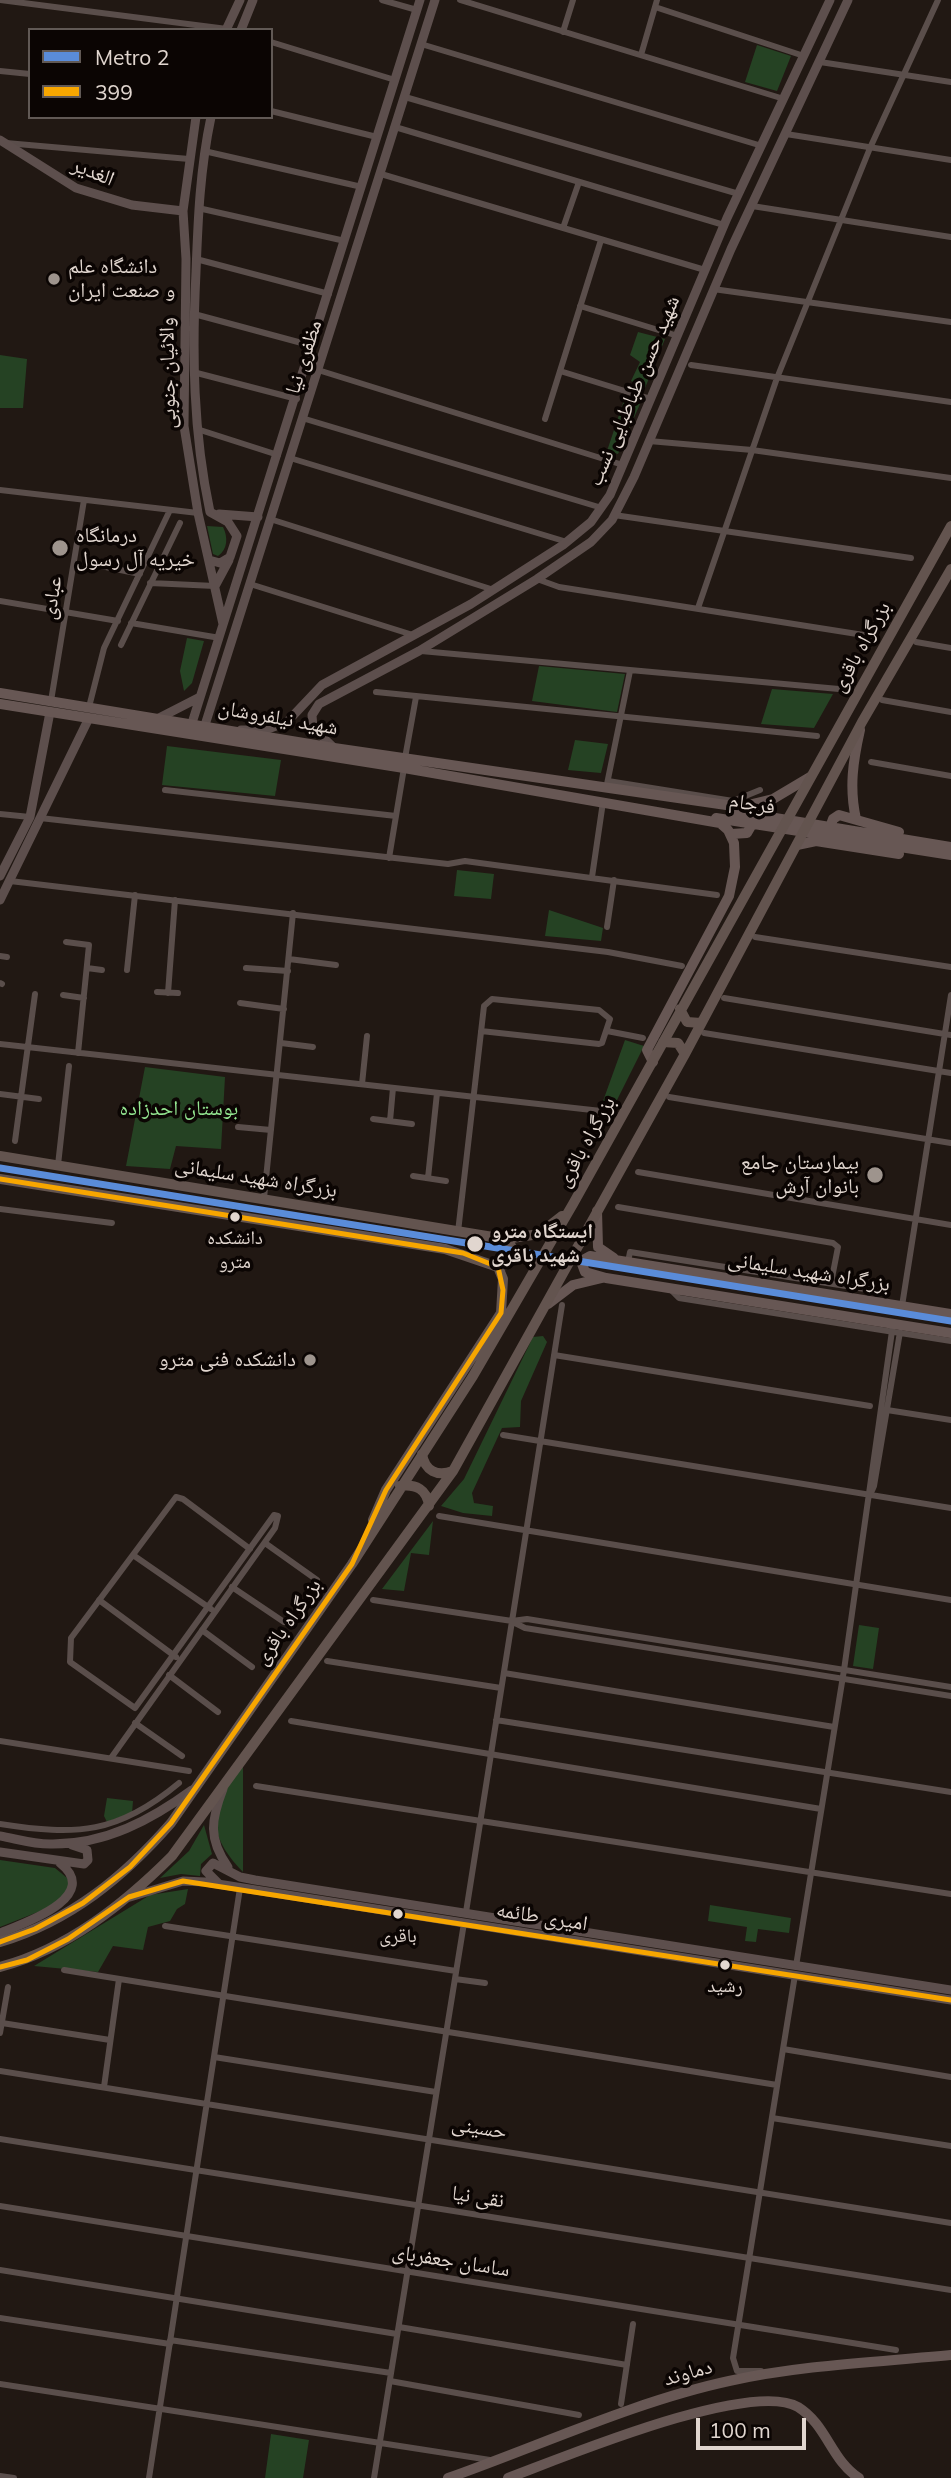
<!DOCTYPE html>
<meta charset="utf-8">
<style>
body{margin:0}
#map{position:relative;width:951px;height:2478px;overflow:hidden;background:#211813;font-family:Mulish,sans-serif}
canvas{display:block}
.legend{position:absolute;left:28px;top:28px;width:245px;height:91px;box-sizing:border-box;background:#0b0503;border:2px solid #615955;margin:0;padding:9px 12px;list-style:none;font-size:21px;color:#e1d6cf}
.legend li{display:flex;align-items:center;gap:14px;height:35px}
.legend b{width:35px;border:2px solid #615955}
.scale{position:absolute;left:696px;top:2418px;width:110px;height:32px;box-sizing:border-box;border:4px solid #e1d6cf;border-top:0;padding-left:9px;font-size:21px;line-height:24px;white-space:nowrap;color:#e1d6cf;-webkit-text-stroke:5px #0b0503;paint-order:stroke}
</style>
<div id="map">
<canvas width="951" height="2478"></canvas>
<ul class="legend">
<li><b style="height:9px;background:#5a8cd9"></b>Metro 2</li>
<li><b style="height:9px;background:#f7a600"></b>399</li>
</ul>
<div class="scale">100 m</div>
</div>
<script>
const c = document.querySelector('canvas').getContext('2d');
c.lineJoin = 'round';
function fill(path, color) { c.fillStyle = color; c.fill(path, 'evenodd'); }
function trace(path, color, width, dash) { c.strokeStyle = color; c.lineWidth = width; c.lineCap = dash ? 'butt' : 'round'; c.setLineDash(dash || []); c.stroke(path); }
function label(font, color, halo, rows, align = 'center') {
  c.font = font + ' Mulish,"Noto Naskh Arabic",sans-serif'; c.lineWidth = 7; c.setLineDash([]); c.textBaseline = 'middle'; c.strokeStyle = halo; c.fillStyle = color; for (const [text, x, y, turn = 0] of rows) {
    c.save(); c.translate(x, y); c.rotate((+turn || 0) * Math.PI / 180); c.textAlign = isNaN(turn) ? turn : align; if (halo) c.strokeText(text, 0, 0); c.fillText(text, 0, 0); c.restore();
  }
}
fill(new Path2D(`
 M757,45L791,56L777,91L745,82Z
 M638,332L665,339L645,388L631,381L640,362L630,355Z
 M0,355L27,359L23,408H0Z
 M624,400L640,404L618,454L607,451Z
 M207,526L223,527C228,537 228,549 218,556L213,554Z
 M187,638L204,641L192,683L184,691L180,671Z
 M539,666L625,674L617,712L532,701Z
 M772,689L833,694L814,728L761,724Z
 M575,740L608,744L601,773L568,770Z
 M167,746L281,760L275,796L162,785Z
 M457,870L494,874L491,899L454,896Z
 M549,910L603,928L601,941L545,936Z
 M625,1040L644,1046L615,1104L603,1101Z
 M145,1067L225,1077L221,1149L176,1146L170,1169L126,1166Z
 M543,1336L547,1342L521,1401L520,1427L502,1428L472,1493L474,1503L493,1506L492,1516L463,1513L441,1506L464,1479L533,1337Z
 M433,1521L429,1555L411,1553L404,1591L382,1589Z
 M859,1625L879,1628L873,1669L853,1666Z
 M243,1763V1872C203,1830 212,1808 243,1763Z
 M107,1798L133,1801L132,1813L107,1822L104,1816Z
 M204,1825L212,1854L201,1864L200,1876L181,1874L160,1878L189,1851Z
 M0,1860L55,1868L72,1882L58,1904L0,1927Z
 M188,1889L185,1904L177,1909L170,1921L148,1927L143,1950L113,1946L98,1972L34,1966L150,1895Z
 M710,1905L791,1918L789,1933L758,1929L756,1942L745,1941L747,1927L708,1921Z
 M271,2434L309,2440L303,2478H265Z`), '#254223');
trace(new Path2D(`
 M0,0L227,29
 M382,0L417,10
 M460,0L784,99
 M655,7L804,56
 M563,32L573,0
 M271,42L395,80
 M421,44L762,146
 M641,55L657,0
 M820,62L951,82
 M0,71L30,74
 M405,97L739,194
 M271,111L377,137
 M395,127L724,225
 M786,134L951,160
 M6,143L189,159
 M204,151L362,187
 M381,174L705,270
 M752,206L951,237
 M198,208L345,241
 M563,228L579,182
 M196,259L329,294
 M713,289L951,322
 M580,306L678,336
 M194,314L313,346
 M691,365L951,402
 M318,370L623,465
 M560,371L651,399
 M193,372L297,399
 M302,418L602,508
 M545,419L601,240
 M197,429L278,455
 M649,441L752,450L951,478
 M290,458L567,542
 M0,490L198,513
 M614,515L911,558
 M270,519L494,590
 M91,564L140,574
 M537,579L559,587L870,636
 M150,583L215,586
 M250,584L413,635
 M0,601L118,621
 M698,608L777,378L870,148L938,0
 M131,623L220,638
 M916,642L951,648
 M121,645L180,523
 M421,651L839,689
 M376,692L817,736
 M882,700L951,712
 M51,701L84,500
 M89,707L104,648L170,510
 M405,758L416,697
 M871,762L951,776
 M608,781L733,801L760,790
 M607,784L630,671
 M165,790L396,816
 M0,814L30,817
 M40,818L448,864L465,861L717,895
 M389,858L404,768
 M592,877L603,802
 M10,881L608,952L682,966
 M607,927L614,880
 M755,937L951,967
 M66,942L89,945L78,1053
 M0,956L7,957
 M289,959L336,965
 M87,968L102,970
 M246,968L288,971
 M127,970L135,895
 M0,983L2,984
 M157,992L178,993
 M168,993L175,900
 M63,995L84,998
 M724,998L951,1035
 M240,1003L284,1009
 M607,1031L643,1038
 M704,1033L951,1073
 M281,1043L313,1047
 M0,1044L610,1112
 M362,1084L367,1036
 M0,1094L39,1099
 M669,1097L951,1143
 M373,1119L412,1124
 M390,1121L393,1088
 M238,1127L271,1130
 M15,1141L35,994
 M58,1165L69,1066
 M638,1172L951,1225
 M413,1176L446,1181
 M428,1178L437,1093
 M264,1198L293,913
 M618,1207L833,1243L838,1247L831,1283
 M0,1209L112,1223
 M458,1232L484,1006L492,999L599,1010L610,1019L602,1043L599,1044L481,1031
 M628,1262L630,1252L884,1292
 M670,1289L679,1298L951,1341
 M902,1306L951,995
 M554,1355L870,1406
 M887,1410L951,1420
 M503,1435L951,1508
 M870,1495L874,1486L900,1332
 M439,1516L951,1600
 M265,1543L317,1580
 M133,1555L211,1609
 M232,1587L284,1622
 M99,1600L176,1657
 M373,1600L512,1621L527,1619L951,1687
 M513,1622L525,1628L951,1696
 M202,1630L252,1667
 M327,1661L501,1688
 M504,1673L834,1727
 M169,1675L218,1712
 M496,1720L951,1792
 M291,1721L821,1809
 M135,1723L182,1756
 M0,1741L189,1771
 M111,1758L275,1528L278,1516L274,1515L135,1708L70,1662L71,1638L176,1497L183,1499L250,1549
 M256,1786L951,1894
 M0,1824C77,1836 118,1834 179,1783
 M466,1912L562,1305
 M165,1926L456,1971
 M796,1966L844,1670L893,1324
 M64,1970L777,2085
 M455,1979L485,1983
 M2,2023L110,2040
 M0,2033L8,1987
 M783,2049L951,2077
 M214,2057L436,2092
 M0,2071L951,2223
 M104,2087L119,1979
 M772,2118L951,2146
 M0,2139L951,2290
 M0,2206L896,2350
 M0,2270L397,2334
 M0,2318L170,2344
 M399,2327L627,2365
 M170,2340L391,2373
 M761,2371H737L733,2358L795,1975
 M390,2381L579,2415
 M0,2384L490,2460
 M621,2404L633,2324
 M0,2476L14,2478
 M149,2478L240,1888
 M374,2478L464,1923`), '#5a4e4b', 6);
trace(new Path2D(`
 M226,30L240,0
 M241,30L253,0
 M196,117L183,211L186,259L184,426L198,513L223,624
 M0,140L76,188L132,205L183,211
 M210,512C193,432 192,354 196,272C198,219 200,169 211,117
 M219,514L258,517
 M209,560L220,563L230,557L237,536L228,522L210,512
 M215,586L229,560
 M159,718L200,697
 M192,723L420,0
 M205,725L435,0
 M241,730H265L287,722L322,685L471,604L563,545L591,522L610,495L727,218L830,0
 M334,748L313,728L312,715L319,704L419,651L537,579L591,542L612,520L634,477L731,249L848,0
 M0,876L30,817L50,712
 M0,900L89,718
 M223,1789C211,1820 208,1839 228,1867
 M0,1836C17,1839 36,1845 53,1844C106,1844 151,1820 192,1790
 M0,1852L84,1864L88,1860L87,1850L72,1845
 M219,1884L206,1871L213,1863L240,1877L255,1880L951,1990
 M130,1897L183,1881L205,1882L951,2000
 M0,1933C22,1924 103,1897 60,1863`), '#5d4f4d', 9);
trace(new Path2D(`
 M0,693L334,748L740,807L773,799L810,777
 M0,704L404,768L720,823L728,830L734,843L735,867L729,896L647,1050L653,1062
 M733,811L951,847
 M716,818L951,855
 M856,819C849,788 853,761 860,730
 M731,834L747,833L754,821
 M797,845L816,841L899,854
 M842,845L828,833L833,819L839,815L899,832
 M597,1211L598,1247L614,1258
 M548,1304L573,1285L602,1278
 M951,1314L590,1256L581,1261L585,1272L606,1278L951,1333
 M448,2478C539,2446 636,2401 729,2381C801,2365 878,2362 951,2355
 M508,2478C562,2458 750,2379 798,2407C827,2425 831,2460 859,2478`), '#675754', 10);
trace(new Path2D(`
 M680,1009L687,1022L701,1023
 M663,1042L678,1043L685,1054
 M0,1156L505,1239L539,1234L562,1216
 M0,1179L445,1249L498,1267
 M498,1267C514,1265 518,1249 505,1239
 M422,1454C425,1471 437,1477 453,1471
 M400,1486C416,1484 427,1489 429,1506
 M373,1520L386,1490L501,1313L503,1279L498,1267
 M0,1942C70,1921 124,1877 171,1823L352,1564L473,1376L573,1204L951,526
 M0,1967C67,1949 123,1905 172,1856L453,1471L685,1054L862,722L951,569`), '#63544f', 10);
trace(new Path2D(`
 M0,1179L463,1253L498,1267L503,1290L501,1313L386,1490L352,1564L171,1823L130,1867L83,1903L35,1929L0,1942
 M0,1967L27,1960L68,1939L129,1897L183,1881L951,2000`), '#f7a600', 5);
trace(new Path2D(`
 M0,1168L951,1321`), '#5a8cd9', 7);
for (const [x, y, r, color] of [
 [54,279,7,"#9e948d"],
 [60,548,9,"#9e948d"],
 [875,1175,9,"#9e948d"],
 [235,1217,6,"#e1d6cf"],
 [475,1244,9,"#e1d6cf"],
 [310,1360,7,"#9e948d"],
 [398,1914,6,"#e1d6cf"],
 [725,1965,6,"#e1d6cf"]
]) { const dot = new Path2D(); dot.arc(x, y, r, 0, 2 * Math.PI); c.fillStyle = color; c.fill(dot); trace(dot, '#0b0503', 2.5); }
label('19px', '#e1d6cf', '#0b0503', [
 ["دانشکده",235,1238],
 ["مترو",235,1262],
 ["باقری",398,1936],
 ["رشید",725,1986]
]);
label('21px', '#e1d6cf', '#0b0503', [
 ["الغدیر",93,172,22],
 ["مظفری نیا",304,357,-72],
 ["والائیان جنوبی",168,373,-91],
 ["شهید حسن طباطبایی نسب",634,391,-67],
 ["عبادی",52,598,-81],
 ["بزرگراه باقری",861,647,-61],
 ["شهید نیلفروشان",278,718,10],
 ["فرجام",752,804,9],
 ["بزرگراه باقری",586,1142,-61],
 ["بزرگراه شهید سلیمانی",256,1178,9],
 ["بزرگراه شهید سلیمانی",809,1272,9],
 ["بزرگراه باقری",288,1622,-55],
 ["امیری طائمه",542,1917,9],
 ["حسینی",479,2128,9],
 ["نقی نیا",478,2197,9],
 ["ساسان جعفربای",451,2261,9],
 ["دماوند",688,2373,-16]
]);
label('21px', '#e1d6cf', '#0b0503', [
 ["دانشگاه علم",68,267],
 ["و صنعت ایران",68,291],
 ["درمانگاه",76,536],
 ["خیریه آل رسول",76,560],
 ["بیمارستان جامع",859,1163,"right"],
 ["بانوان آرش",859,1187,"right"],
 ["دانشکده فنی مترو",296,1360,"right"]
], 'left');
label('21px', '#94e791', '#0b0503', [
 ["بوستان احدزاده",179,1109]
]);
label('bold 21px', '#e1d6cf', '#0b0503', [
 ["ایستگاه مترو",491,1232],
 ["شهید باقری",491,1256]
], 'left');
</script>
